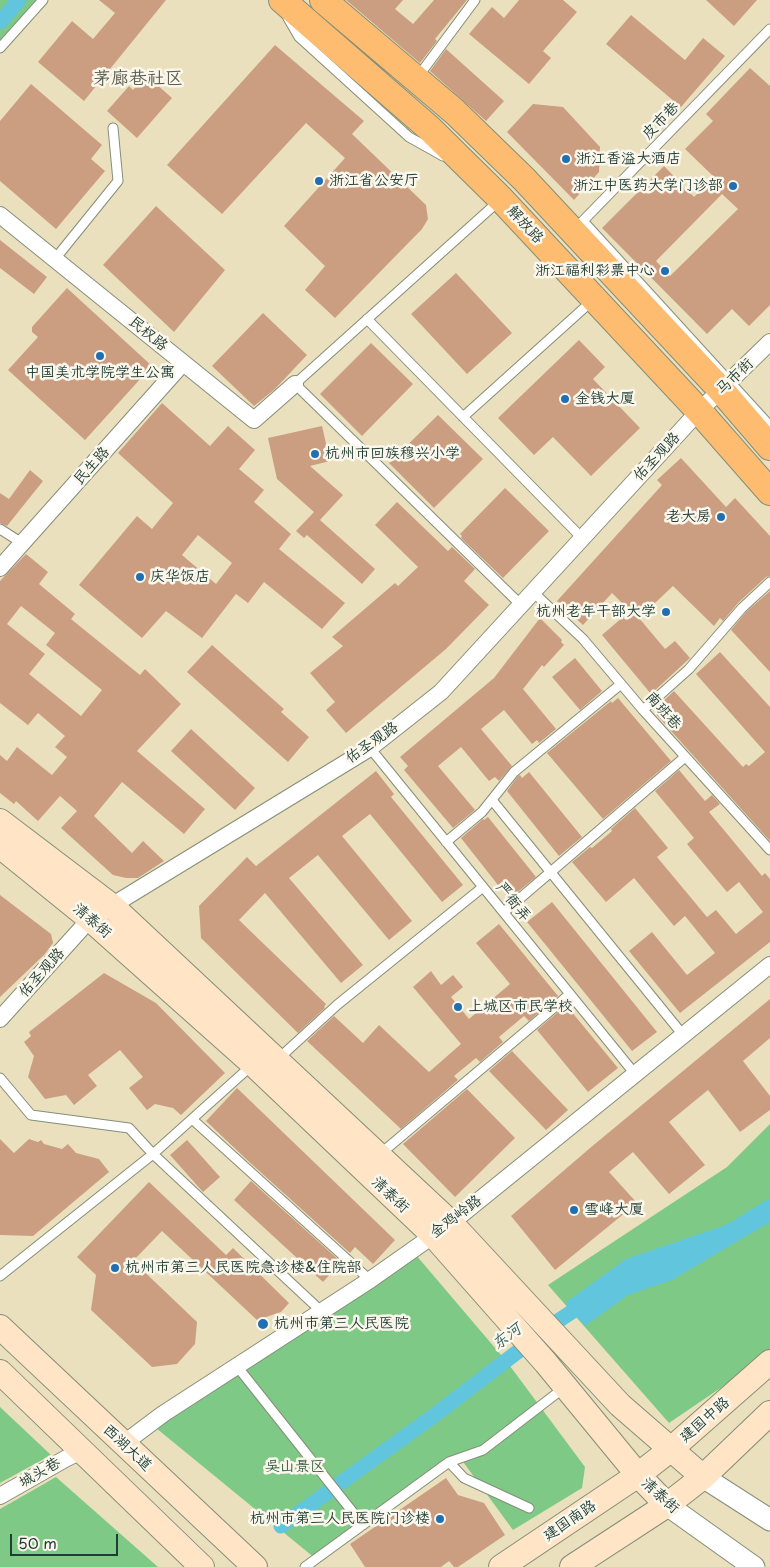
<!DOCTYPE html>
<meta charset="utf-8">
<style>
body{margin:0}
#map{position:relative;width:770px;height:1567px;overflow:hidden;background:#eae0bd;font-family:"Playpen Sans",sans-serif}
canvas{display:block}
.scale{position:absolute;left:10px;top:1534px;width:108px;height:22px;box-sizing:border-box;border:2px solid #1f3d34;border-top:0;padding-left:6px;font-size:15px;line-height:18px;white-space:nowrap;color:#1f3d34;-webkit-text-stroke:4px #fbf7ec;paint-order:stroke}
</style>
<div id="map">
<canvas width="770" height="1567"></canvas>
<div class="scale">50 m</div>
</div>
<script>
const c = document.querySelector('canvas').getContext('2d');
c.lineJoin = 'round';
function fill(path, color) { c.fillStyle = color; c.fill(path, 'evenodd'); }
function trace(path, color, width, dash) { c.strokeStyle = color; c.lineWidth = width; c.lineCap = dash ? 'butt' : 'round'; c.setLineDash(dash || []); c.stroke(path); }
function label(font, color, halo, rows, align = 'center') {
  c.font = font + ' "Playpen Sans","LXGW WenKai TC",sans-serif'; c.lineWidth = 5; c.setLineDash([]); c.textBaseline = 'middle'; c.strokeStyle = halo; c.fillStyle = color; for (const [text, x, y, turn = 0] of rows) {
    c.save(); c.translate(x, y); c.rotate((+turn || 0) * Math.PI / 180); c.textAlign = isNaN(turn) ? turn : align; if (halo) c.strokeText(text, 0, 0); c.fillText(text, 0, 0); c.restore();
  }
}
fill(new Path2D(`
 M0,0H43L0,48Z
 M770,1124V1350L750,1368L669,1423L548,1285L727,1167Z
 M416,1255L507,1362L585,1467L582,1488L513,1530L461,1459L316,1559L156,1428Z
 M0,1407L51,1455L0,1483Z
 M56,1477L158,1567H0V1509Z`), '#7fc986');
fill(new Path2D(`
 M770,1198V1222L672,1280L628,1295L585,1326L565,1303L626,1259L726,1225Z`), '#60c5dd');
trace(new Path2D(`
 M0,22L19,0
 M281,1526L436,1414L558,1321L588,1301`), '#60c5dd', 15);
fill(new Path2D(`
 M99,0H166L84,101L38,62L72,21L93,39L115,13Z
 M346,0H403L395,9L413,24L434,0H467L435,39L437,41L420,63Z
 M519,0H563L577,12L543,51L551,58L529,84L469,34L492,7L504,18Z
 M706,0H757L734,26Z
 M631,15L685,60L703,38L725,56L681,107L606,44Z
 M275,45L364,121L352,134L426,205L428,219L422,229L335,318L305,290L325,266L284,226L345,158L306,123L222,214L167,165Z
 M446,49L504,101L486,121L430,71Z
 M750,68L770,86V305L749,326L732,309L707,334L602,228L664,166L694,197L714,177L685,149L713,121L706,114ZM722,194L738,209L670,276L656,261Z
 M146,75L172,98L137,138L107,111L129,86L133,90Z
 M31,84L102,145L91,159L105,171L56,229L0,181V121Z
 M533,104L563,107L600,147L599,172L574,200L507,132Z
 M156,206L225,270L174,332L103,265Z
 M0,240L47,277L34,294L0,268Z
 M456,273L512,333L467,374L411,314Z
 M67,288L152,366L85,440L8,370L38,337L32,332V327Z
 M263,313L307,355L275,389L254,406L212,366Z
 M579,340L605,367L593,379L640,428L591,476L553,437L534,455L498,418Z
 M371,343L413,384L362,436L320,394Z
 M162,403L210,446L228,426L255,450L239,469L264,490L254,502L291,534L279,549L345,603L322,629L264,582L248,603L236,594L202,638L166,611L142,638L79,585L137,516L152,529L173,503L118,453ZM198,535L232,563L216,584L182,555Z
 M438,415L483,459L434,508L389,463Z
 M322,426L330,461L310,466L343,495L320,520L375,569L362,584L307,535L304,538L296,531L314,512L277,479L268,438Z
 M681,458L726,507L735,498L770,536V576L766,577L738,603L723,621L720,618L714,626L673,586L639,618L665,649L675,641L690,658L651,694L602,635L630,611L612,593L583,625L557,601L662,485L657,480Z
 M30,470L43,481L7,526L0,523V493L9,499Z
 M505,488L549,531L503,578L461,538L462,536L460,534Z
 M397,502L448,551L452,547L475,569L464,581L489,605L446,649L346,733L326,710L335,702L310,673L343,646L332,637L395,583L398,586L418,567L375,525Z
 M26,554L48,572L39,584L75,614L71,619L140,675L145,669L181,704L137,751L205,809L184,834L122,782L94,816L132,853L143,841L164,861L138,878H126L113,875L61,828L77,811L60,796L38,821L16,801L14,804L0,793V755L7,761L17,747L52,775L67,757L55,747L65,736L38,713L28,725L0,703V581ZM21,606L55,633L46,645L102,690L81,716L29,674L45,654L7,624Z
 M770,591V672L731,630L746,612Z
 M540,618L562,640L561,642L564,645L544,667L542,665L523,689L556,729L539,743L537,740L532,744L504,710L481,729L512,766L499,781L495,777L489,781L461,747L438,766L475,810L453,828L404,770L408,766L400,757L494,678Z
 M212,645L284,709L281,712L309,737L288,762L187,672Z
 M720,652L770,707V841L654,712L661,705L660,704L674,691L743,767L746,764L749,766L765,752L696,674Z
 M575,658L602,691L580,710L552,677Z
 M618,698L671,761L603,819L547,753L611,701L612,703Z
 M191,729L255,788L235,810L171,751Z
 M679,770L705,801L712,795L720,804L709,812L762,876L765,873L770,879V942L680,1013L629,951L652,932L687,975L715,953L685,916L674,926L634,878L606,902L572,862L590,847L592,848L612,831L611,829L635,808L668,848L657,857L707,917L716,910L736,934L763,912L739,882L727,892L687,844L694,838L655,791Z
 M376,771L394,794L391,797L463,885L442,902L370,814L342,836L412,921L389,940L318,855L289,878L363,965L341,983L265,893L239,920L326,1004L324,1007L325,1008L298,1033L201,938L199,906L247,857L256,866Z
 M529,772L582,837L559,856L507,791L518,776L520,775L522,778Z
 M488,817L536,877L509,899L461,838L483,819L484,820Z
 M0,895L51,934L53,943L45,954L0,997Z
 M552,902L657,1032L632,1051L527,922Z
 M499,924L558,996L529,1021L524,1016L499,1037L503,1042L480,1062L476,1058L454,1076L458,1080L401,1129L307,1041L334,1016L363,1043L379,1025L429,1072L461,1044L413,987L431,971L441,985L453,975L463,987L451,997L469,1019L510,984L476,943Z
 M104,973L156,1003L225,1073L181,1115L173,1108L155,1104L147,1110L129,1088L143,1077L120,1050L88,1075L97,1086L74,1105L66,1095L45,1099L28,1077L34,1056L24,1042L31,1036L29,1032Z
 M770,999V1038L743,1061L770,1096V1110L740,1132L708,1090L669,1122L705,1165L669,1194L633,1152L609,1172L637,1203L555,1270L511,1216L590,1148Z
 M566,1005L618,1068L588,1092L537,1030Z
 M512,1051L568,1110L546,1130L489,1071Z
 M237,1088L395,1240L373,1264L355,1247L350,1253L246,1159L206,1121Z
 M467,1089L515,1138L455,1197L403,1144Z
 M0,1139L14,1153L29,1139L38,1142L41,1140L44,1144L62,1149L68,1144L76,1153L99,1159L109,1172L33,1236L0,1235Z
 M187,1140L220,1177L203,1192L170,1155Z
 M251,1181L341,1262L323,1282L234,1200Z
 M149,1182L226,1255L233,1248L289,1303L281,1312L257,1320L162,1231L133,1261L197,1322L195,1344L177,1364L152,1367L91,1310L96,1275L77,1257Z
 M446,1478L458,1495L484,1503L505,1535L458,1567H454L449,1561L441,1567H365L350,1544Z`), '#cc9e81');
const service = new Path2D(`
 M288,18L299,37L409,137L443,156
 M0,48L43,0
 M417,78L475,0
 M500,200L295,384L521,605
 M583,221L770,426
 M575,229L770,29
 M55,259L118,181L113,128
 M367,319L583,539
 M463,417L593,300
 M0,529L22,543
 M533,592L583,639L643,710L770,850
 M643,710L689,669L742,608L770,582
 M370,748L635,1074
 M492,800L683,1035
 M446,842L482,812L514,772L621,684
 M504,912L685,757
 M277,1060L337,1005L483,887
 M0,1078L31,1115L129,1128L153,1154L321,1311
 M192,1119L370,1280
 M379,1155L570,994
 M0,1276L153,1154L251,1066
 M236,1365L363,1525
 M449,1462L464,1478L529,1508
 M305,1567L449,1462L483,1450L565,1387`);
const minor = new Path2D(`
 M0,215L254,420L295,384
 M0,568L183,363
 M0,1019L90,919L370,748L441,692L699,411L770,342
 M123,1444L163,1414L370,1280L451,1223L770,965
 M0,1496L65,1459L81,1451`);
const tertiary = new Path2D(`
 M703,1477L770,1520
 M667,1505L754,1567`);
const secondary = new Path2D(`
 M0,821L112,906L283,1066L451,1223L620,1405L703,1477
 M0,846L90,919L253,1064L433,1235L546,1363L638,1475L667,1505
 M0,1327L255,1567
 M0,1372L202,1567
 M501,1567L638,1475L670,1450L770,1362
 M572,1567L667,1505L703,1477L770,1413`);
const primary = new Path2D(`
 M282,0L429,128L501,199L699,411L770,492
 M323,0L455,112L524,179L721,390L770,447`);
trace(service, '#848e78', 11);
trace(minor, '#848e78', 18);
trace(tertiary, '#848e78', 23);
trace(secondary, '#848e78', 26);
trace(primary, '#848e78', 28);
trace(service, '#fff', 9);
trace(minor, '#fff', 16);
trace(tertiary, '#fff', 21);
trace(secondary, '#ffe4c6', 24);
trace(primary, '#febc70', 26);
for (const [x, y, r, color] of [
 [566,159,5,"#1f6fb2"],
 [319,181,5,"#1f6fb2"],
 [733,186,5,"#1f6fb2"],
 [665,271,5,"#1f6fb2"],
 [100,356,5,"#1f6fb2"],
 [565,399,5,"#1f6fb2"],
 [315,454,5,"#1f6fb2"],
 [721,517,5,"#1f6fb2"],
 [140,577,5,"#1f6fb2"],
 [666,612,5,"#1f6fb2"],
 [458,1007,5,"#1f6fb2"],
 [574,1210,5,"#1f6fb2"],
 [115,1268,5,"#1f6fb2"],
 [263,1324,6,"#1f6fb2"],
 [440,1519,5,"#1f6fb2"]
]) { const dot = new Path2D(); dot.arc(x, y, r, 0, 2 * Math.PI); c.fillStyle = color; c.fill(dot); trace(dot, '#fbf7ec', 2); }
label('15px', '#1f3d34', '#fbf7ec', [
 ["皮市巷",661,121,-46],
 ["解放路",525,225,47],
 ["民权路",148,334,39],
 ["马市街",735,377,-44],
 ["佑圣观路",657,457,-47],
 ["民生路",92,466,-48],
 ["南班巷",663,711,48],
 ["佑圣观路",372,743,-35],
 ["严衙弄",513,902,51],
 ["清泰街",92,921,40],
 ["佑圣观路",42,973,-48],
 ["清泰街",390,1195,43],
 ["金鸡岭路",456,1217,-37],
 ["建国中路",705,1420,-41],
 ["西湖大道",127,1448,43],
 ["城头巷",40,1473,-30],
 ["清泰街",660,1496,42],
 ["建国南路",570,1521,-34]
]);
label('15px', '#1f3d34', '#fbf7ec', [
 ["浙江香溢大酒店",576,159],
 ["浙江省公安厅",329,181],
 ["浙江中医药大学门诊部",723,186,"right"],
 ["浙江福利彩票中心",655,271,"right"],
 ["中国美术学院学生公寓",100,373,"center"],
 ["金钱大厦",575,399],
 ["杭州市回族穆兴小学",325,454],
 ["老大房",711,517,"right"],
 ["庆华饭店",150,577],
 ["杭州老年干部大学",656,612,"right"],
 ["上城区市民学校",468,1007],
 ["雪峰大厦",584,1210],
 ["杭州市第三人民医院急诊楼&住院部",125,1268],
 ["杭州市第三人民医院",274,1324],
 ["杭州市第三人民医院门诊楼",430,1519,"right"]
], 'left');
label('15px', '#376048', '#fbf7ec', [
 ["吴山景区",295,1467]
]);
label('italic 16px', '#2f5f5e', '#fbf7ec', [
 ["东河",507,1337,-36]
]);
label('18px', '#5c5f4f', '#fbf7ec', [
 ["茅廊巷社区",138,79]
]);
</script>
